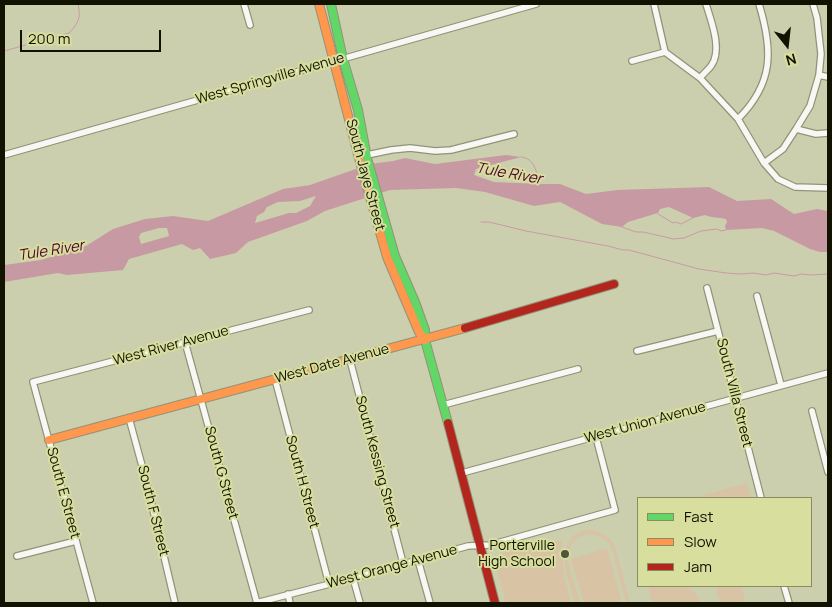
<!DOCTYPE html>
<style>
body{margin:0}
#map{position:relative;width:832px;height:607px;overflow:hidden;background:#cccfad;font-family:Manrope,sans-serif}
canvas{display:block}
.frame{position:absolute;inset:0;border:5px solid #111200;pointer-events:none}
.legend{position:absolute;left:637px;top:497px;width:175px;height:90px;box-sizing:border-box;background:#d7de9e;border:1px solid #888c5f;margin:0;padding:6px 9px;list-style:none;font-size:15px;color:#111200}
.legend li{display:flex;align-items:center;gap:10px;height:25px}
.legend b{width:25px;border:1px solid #888c5f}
.north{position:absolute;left:762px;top:20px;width:50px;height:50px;-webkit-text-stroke:4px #d7de9e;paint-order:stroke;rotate:164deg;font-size:14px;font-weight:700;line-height:20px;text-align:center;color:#111200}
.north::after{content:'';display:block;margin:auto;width:18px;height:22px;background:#111200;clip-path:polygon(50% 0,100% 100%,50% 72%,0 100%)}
.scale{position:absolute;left:20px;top:30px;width:141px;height:22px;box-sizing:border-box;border:2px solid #111200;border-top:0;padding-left:6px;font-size:15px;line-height:18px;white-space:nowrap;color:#111200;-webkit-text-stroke:4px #d7de9e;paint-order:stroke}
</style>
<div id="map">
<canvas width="832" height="607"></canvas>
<div class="frame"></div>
<ul class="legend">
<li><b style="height:6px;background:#63d668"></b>Fast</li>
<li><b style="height:6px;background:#ff974d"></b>Slow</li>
<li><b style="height:6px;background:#b3261e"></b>Jam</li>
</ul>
<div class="north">N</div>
<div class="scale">200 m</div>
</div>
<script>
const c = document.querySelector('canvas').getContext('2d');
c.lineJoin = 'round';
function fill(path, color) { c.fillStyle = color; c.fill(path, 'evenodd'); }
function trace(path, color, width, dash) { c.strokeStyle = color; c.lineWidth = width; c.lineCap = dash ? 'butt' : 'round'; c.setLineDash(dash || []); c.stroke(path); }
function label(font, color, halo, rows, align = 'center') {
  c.font = font + ' Manrope,sans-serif'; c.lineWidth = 4; c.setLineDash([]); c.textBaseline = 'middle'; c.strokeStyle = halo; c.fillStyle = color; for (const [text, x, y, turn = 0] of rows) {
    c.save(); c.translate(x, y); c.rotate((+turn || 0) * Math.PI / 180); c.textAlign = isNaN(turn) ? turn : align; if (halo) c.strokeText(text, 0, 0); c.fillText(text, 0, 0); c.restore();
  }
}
fill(new Path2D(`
 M747,483L751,498H693Z
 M584,530C597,529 609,534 615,546L630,603H626L612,550C610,545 607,541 603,538C588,528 568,539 568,557C568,568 577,591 580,603H575C569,579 551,542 584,530Z
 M562,540L564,576L571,603H506L494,559C499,553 512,549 520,550Z
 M607,548L622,603H584L571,559Z
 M648,586H688L697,595L701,603H652Z
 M720,586H741L745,599C739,605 731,603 722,603L718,597L716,590Z`), '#d9c3a5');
fill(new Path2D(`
 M506,155L521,157L476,169L474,175L494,182L540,184H560L586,194L617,190L709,187L737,201L771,199L794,214L817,209L828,211V252H820L810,249L774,231L762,228L726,230L725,226L727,222L726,219C719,217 711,218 705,215L693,218L669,207L660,209L658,213L628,222L622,227L602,224L560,202L534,206L485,192L456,188L390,190L325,211L307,221L248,242L236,253L210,259L200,248L193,250L182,244L129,259L123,270L67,275L58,273L4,282V265L41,260L86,246L113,229L145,219L173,216L208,221L283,189L310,185L370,164L393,161L405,158L435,164ZM316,196L310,206L296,213H289L255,223L257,216L264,212L267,207L278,202L300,201ZM159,228H167L169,236L141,244L139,237L141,233Z`), '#c79aa3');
trace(new Path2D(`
 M4,51L69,33C79,23 81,17 78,4
 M521,157C535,158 536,172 540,184
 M658,214L673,223L676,222L681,224L693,218L694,217
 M481,222H489L526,231L608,246L623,250H629L699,269L726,273L741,274L753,273L766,275L774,273L794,276L801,274L810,275L828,274
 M622,227L636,232H643L674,239L684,238L701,231L717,229L721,231L726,230`), '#c79aa3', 1);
const street = new Path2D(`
 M244,4L250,25
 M654,4L665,52
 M632,61L665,52L700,78L738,119L764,163L778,179L795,187L828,188
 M819,75L828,77
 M700,78C703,74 708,70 711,66C723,50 711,21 706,4
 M738,119C774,83 773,50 759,4
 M796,129L816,134L828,133
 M4,155L536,4
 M367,155L391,150L410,148L435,151L451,150L514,134
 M764,163L783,149L796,129L810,106L819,75L821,54L817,18L813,4
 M707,288L761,498
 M757,296L781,385
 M185,342L257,603
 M637,351L718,331
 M350,360L403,563
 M275,379L329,584
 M443,405L578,369
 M812,411L828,472
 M129,418L147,484L175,603
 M462,473L828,373
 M17,556L76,541
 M418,560L430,603
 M353,578L360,603
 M784,586L789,603
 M288,594L290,603
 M93,603L33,382L309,310
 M256,603L353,578L468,546L490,545L615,510L596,437`);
const fast = new Path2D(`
 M331,4L343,59L358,110L367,158L395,256L415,302L425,330V340L448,423`);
const slow = new Path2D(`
 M319,4L359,158L387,257L419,332L425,340
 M49,440L465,328`);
const jam = new Path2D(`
 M465,328L614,284
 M448,423L495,603`);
trace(street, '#919378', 8);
trace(fast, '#919378', 10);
trace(slow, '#919378', 10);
trace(jam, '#919378', 10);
trace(street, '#f7f8f3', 5.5);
trace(fast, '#63d668', 8);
trace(slow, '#ff974d', 8);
trace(jam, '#b3261e', 8);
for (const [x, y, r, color] of [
 [565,554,5,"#52543d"]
]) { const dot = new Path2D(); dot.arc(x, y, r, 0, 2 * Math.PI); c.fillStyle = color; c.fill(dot); trace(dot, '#d7de9e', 2); }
label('14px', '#111200', '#d7de9e', [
 ["West Springville Avenue",270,79,-16],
 ["South Jaye Street",365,175,75],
 ["West River Avenue",171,346,-15],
 ["West Date Avenue",332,364,-15],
 ["South Villa Street",734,393,76],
 ["West Union Avenue",645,423,-15],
 ["South Kessing Street",377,462,75],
 ["South G Street",221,473,75],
 ["South H Street",302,482,75],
 ["South E Street",63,493,75],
 ["South F Street",153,511,76],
 ["West Orange Avenue",392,567,-15]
]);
label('14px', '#111200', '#d7de9e', [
 ["Porterville",555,546],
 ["High School",555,562]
], 'right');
label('italic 15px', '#50012e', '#d7de9e', [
 ["Tule River",509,174,10],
 ["Tule River",51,251,-9]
]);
</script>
